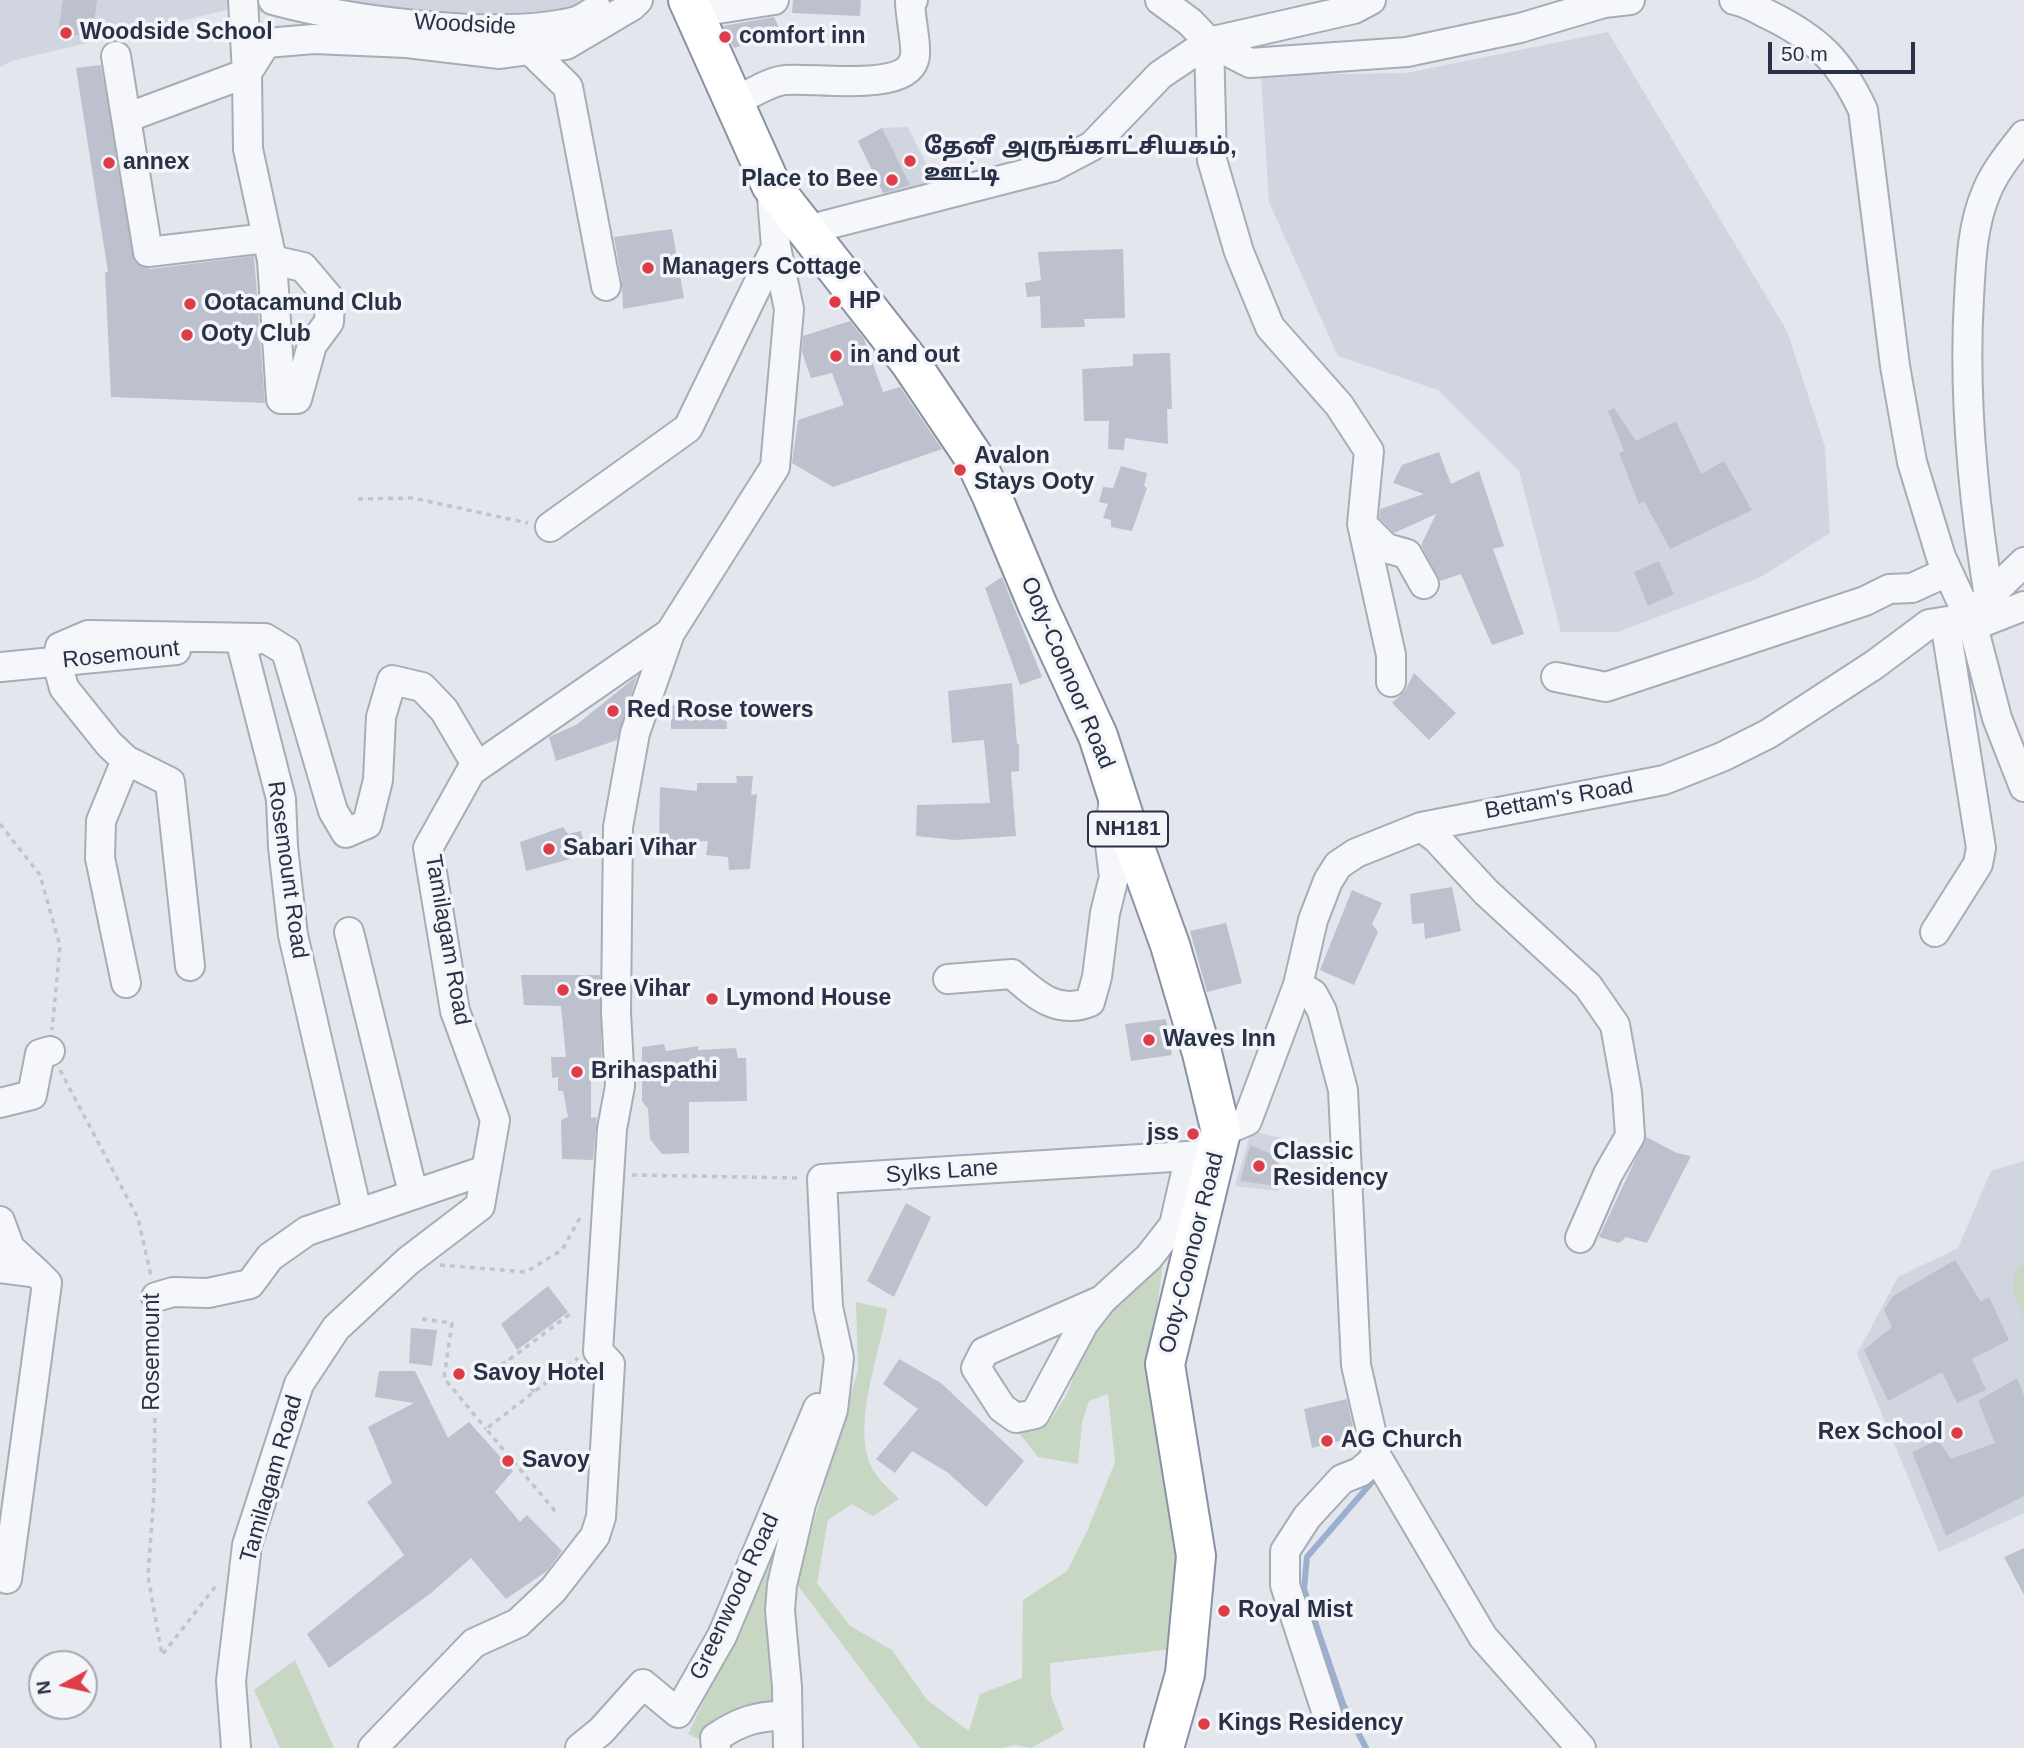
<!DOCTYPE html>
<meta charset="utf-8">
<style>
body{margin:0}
#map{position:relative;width:2024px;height:1748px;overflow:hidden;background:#e3e6ec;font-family:Arial,sans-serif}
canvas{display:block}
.north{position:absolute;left:28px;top:1650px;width:70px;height:70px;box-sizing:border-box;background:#f3f5f9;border:2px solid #a2a7b2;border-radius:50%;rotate:262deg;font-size:19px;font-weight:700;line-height:28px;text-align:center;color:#283147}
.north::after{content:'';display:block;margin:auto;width:24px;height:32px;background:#dd3d48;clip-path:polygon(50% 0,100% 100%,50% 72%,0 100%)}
.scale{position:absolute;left:1768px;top:42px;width:147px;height:32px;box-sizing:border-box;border:4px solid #283147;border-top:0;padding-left:9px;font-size:21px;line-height:24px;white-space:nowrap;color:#283147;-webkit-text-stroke:5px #f3f5f9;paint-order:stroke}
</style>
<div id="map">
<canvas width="2024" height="1748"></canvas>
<div class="north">N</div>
<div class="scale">50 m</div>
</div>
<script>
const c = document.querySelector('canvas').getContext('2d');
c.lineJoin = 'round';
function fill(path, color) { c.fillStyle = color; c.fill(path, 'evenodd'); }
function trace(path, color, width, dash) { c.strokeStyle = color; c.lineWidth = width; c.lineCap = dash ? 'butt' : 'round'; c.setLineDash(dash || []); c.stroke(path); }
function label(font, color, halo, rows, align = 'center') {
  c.font = font + ' Arial,"Noto Sans Tamil",sans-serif'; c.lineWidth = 7; c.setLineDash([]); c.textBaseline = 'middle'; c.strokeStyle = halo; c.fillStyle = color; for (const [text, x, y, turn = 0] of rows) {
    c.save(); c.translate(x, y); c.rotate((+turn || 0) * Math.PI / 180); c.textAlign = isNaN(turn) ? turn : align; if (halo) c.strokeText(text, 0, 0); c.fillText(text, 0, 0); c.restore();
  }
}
fill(new Path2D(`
 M0,0H619L563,31L406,28L231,9L11,61L0,67Z
 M1608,32L1787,331L1825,447L1830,533L1759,578L1618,632H1561L1519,471L1438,390L1338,356L1269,202L1261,75L1407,73Z
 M908,127L938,188L885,197L858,141L882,128Z
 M1251,1131L1282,1138L1279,1191L1235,1186Z
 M2024,1161V1513L1939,1552L1857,1354L1898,1277L1958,1248L1991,1171Z`), '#d1d5df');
fill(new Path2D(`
 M2024,1262V1318C2016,1298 2004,1279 2024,1262Z
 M1163,1263L1150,1361L1181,1559L1172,1649L1050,1663L1051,1696L1064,1730L1031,1748L1014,1745L1003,1748H920L796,1583L858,1370L856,1302L887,1309C880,1355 850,1427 873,1470C879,1481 891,1490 899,1499L873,1516L852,1504L828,1520L817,1583L850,1626L892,1650L927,1700L969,1731L980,1694L1022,1678L1023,1600L1067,1571L1088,1529L1115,1462L1108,1394L1089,1401L1082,1422L1078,1464L1038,1457L1019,1433L1048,1424L1067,1394L1091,1330Z
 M833,1375L788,1539L778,1700L701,1740L688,1734L764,1572Z
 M295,1660L334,1748H280L254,1690Z`), '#c7d7c3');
trace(new Path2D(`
 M1366,1748L1343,1704L1304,1589L1307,1557L1378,1475`), '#9bb0d0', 6);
fill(new Path2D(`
 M63,0H97L92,37L58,33Z
 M793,0H861L860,16L792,13Z
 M774,17L781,32L734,48L723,26Z
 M101,65L135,262L150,269L254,256L265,403L111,397L105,272H108L76,68Z
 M882,128L910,185L883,193L858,141Z
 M672,229L684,298L623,309L622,283L614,237Z
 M1123,249L1125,318L1084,319L1085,327L1041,328L1040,296L1027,297L1025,283L1041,280L1038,252Z
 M850,321L864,339L883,392L900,387L942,449L833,487L792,463L798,420L844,405L832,373L811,378L802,352L803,336Z
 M1170,353L1172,409H1167L1168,444L1125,438L1124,450L1108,449L1109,421H1084L1082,369L1133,366V354Z
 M1614,408L1636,441L1676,421L1701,474L1724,461L1752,510L1670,549L1644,501L1639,504L1619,453L1624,451L1608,411Z
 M1439,452L1451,484L1479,471L1504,546L1493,549L1524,634L1492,645L1461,574L1440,581L1421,545L1436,514L1394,533L1379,518L1380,509L1424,494L1393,483L1402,465Z
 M1121,466L1147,473L1144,486L1147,488L1132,531L1111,527V520L1103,518L1108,504L1099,502L1103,487L1113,488Z
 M1659,561L1674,594L1648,606L1634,572Z
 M1002,577L1042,677L1020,685L985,588Z
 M1414,673L1456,713L1429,740L1392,703L1405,691Z
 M637,676L617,740L556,761L549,737L576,725Z
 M1012,683L1017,744H1019V771L1011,772L1016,836L955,840L916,836L917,805L990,803L984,740L952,743L948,691Z
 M726,703L727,729H671V705Z
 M736,776H753L751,795L757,794L750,869L729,870L728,857L706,855L708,841L659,843L660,787L697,791V783H737Z
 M563,827L568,834L581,831L585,847L568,852L570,859L526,871L520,842Z
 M1452,887L1461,931L1425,939L1424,923L1412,924L1410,894Z
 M1352,890L1382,903L1372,924L1378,932L1354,985L1320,970Z
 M1226,923L1242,983L1207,992L1190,931Z
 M521,975H600L602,1077L591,1080V1118L597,1117L593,1160L562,1159L561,1120L568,1117L563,1091H558V1077L552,1078L551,1057H566L561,1006L524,1005Z
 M1166,1019L1172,1055L1131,1061L1125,1024Z
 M664,1044L666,1051L698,1046V1050L736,1048L738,1058H746L747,1101L689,1102V1153L662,1154L650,1139L648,1109L642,1101V1047Z
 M1646,1137L1677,1153L1691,1156L1647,1243L1626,1237L1619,1243L1599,1237Z
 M1250,1145L1278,1157L1277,1186L1240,1181Z
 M906,1203L931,1217L894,1297L867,1281Z
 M1955,1260L1981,1302L1989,1297L2009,1340L1972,1359L1986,1390L1957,1403L1942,1372L1888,1401L1864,1350L1892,1327L1884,1310L1893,1296Z
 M548,1286L568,1312L517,1350L501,1324Z
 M411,1328L437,1330L432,1366L409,1363Z
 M899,1359L941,1383L1024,1461L986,1507L947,1472L912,1451L895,1473L876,1459L918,1409L883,1384Z
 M379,1371H415L448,1438L469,1422L513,1471L495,1492L520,1522L527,1515L562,1551L547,1571L506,1599L471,1558L431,1593L329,1668L307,1634L404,1555L367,1502L392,1483L368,1427L414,1403L375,1397Z
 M2017,1378L2024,1396V1496L1946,1536L1912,1452L1938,1440L1951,1459L1995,1443L1978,1401Z
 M1347,1399L1355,1437L1312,1448L1304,1409Z
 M2024,1548V1595L2004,1557Z`), '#bcc1cd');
const minor = new Path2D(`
 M243,0L247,73L126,118L148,252L267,238
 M273,0C350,21 496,40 573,22C582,20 590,14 597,9
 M1160,0L1190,22L1209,42L1250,63L1407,52L1520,28L1604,3L1630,0
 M1734,0C1747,2 1758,10 1769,15C1818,39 1840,61 1863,110L1895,366L1912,462L1941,557L1973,626L1997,718L2024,787
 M693,13L774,0
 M1209,42L1212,160L1239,252L1270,327L1339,405L1369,451L1362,524L1391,655V682
 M530,50L568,87L606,286
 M116,56L126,118
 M732,103C748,96 769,81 786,80C811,77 904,93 914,60C918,50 910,16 910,2L913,0
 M807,230L1052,167L1092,146L1160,75L1209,42L1354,9L1371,0
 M272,260L303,267L330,299L329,322L312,345L297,399H281L272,260L248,149L247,73L266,43L314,39L407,43L500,54L566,45L632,6L638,0
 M1362,524L1386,548L1407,554L1424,584
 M550,527L688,428L776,247
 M1989,597C1973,498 1963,398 1969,298C1971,263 1972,226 1986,193C1994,172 2010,153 2024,135
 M1973,626L2024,606
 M1,667L176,650
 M1556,677L1606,687L1865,601L1889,589L1912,588L1947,572
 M126,760L101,821L100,858L126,983
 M1421,827L1436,838L1486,892L1588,986L1615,1025L1627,1092L1630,1136L1608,1174L1580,1238
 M349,932L413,1193
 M1935,932L1978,864L1981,848L1945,622
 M190,966L170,782L126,760L109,744L64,688L57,662L60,647L88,635L259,638
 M948,979L1012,974C1036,995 1057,1015 1090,1002L1097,977L1105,913L1114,877L1109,837L1114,797
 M1298,985L1313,994L1322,1011L1343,1090L1356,1365L1377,1457L1483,1637L1581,1748
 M0,1103L32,1095L40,1054L50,1051
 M357,1212L293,935L283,847L281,799L241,643L265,638L286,651L333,811L346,833L367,824L378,780L381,717L392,680L422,687L444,710L477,766
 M0,1221L10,1248L37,1273L0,1268
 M156,1297L173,1292L208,1293L250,1284L270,1257L307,1231L486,1170
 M1102,1300L984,1352L976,1368L1002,1408L1016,1418L1035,1414L1084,1323L1102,1300L1149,1257L1174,1225L1185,1177L1204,1155
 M7,1579L47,1283L37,1273
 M1328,1717L1285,1585V1551L1307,1517L1342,1479L1360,1472L1377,1457
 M236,1748L231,1681L247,1545L299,1384L336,1328L408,1261L480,1206L495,1120L455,1011L428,848L471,771L670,633L775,467L789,309L776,247L771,185
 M373,1748L474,1643L518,1623L553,1590L595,1536L601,1517L610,1364L598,1351L612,1129L620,1086L616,1012L618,827L635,733L670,633
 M580,1748L601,1731L643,1684L678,1713L722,1636L818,1408
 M716,1748L715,1738C738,1722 758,1715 786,1716
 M788,1748L787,1687L780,1610L782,1585L801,1504L833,1410L839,1358L828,1307L822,1179L1204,1155L1221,1132L1247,1121L1298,985L1313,920L1328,881L1338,865L1356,853L1421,827L1664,780L1722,757L1768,734L1874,665L1929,624L1967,618L2024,562`);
const highway = new Path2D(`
 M688,0L771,185L909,361L973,456L991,494L1038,606L1098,736L1126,823L1170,945L1202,1053L1221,1132L1165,1364L1196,1556L1185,1674L1164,1748`);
trace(minor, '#a7acb7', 32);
trace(highway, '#8991a5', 42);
trace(new Path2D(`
 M358,499L413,498L528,523
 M0,824L40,875L60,946L52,1030
 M60,1070L138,1218L151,1276
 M632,1175L799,1178
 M440,1265L526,1272L562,1250L581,1216
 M156,1318L154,1493L148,1576L162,1655L218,1583
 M422,1319L452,1323L444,1378L486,1429
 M493,1370L510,1359
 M534,1392L510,1359L570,1314
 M555,1511L486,1429L578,1358`), '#c0c4cb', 3.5, [5, 5]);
trace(minor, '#f6f7fa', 28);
trace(highway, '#fff', 38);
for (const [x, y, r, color] of [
 [66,33,7,"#dd3d48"],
 [725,37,7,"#dd3d48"],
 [910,161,7,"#dd3d48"],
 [109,163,7,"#dd3d48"],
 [892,180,7,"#dd3d48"],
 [648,268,7,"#dd3d48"],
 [835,302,7,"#dd3d48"],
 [190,304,7,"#dd3d48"],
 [187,335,7,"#dd3d48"],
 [836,356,7,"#dd3d48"],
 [960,470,7,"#dd3d48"],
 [613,711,7,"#dd3d48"],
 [549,849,7,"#dd3d48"],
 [563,990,7,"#dd3d48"],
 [712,999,7,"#dd3d48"],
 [1149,1040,7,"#dd3d48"],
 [577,1072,7,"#dd3d48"],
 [1193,1134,7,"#dd3d48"],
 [1259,1166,7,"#dd3d48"],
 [459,1374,7,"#dd3d48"],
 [1957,1433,7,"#dd3d48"],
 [1327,1441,7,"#dd3d48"],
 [508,1461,7,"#dd3d48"],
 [1224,1611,7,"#dd3d48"],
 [1204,1724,7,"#dd3d48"]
]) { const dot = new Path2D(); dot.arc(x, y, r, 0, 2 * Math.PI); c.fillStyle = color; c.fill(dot); trace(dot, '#f3f5f9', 2.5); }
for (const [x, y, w] of [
 [1128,829,80]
]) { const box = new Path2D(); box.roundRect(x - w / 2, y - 17.5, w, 35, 5); c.fillStyle = '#f3f5f9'; c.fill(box); trace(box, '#283147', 2); }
label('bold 21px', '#283147', null, [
 ["NH181",1128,829]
]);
label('23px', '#283147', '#f3f5f9', [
 ["Woodside",465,25,3],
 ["Rosemount",121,655,-6],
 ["Ooty-Coonoor Road",1067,673,67],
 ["Bettam's Road",1559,799,-10],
 ["Rosemount Road",287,870,82],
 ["Tamilagam Road",447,940,80],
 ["Sylks Lane",942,1172,-4],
 ["Ooty-Coonoor Road",1192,1253,-76],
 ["Rosemount",153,1352,-90],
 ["Tamilagam Road",272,1479,-74],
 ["Greenwood Road",735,1597,-65]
]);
label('bold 23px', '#283147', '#f3f5f9', [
 ["Woodside School",80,33],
 ["comfort inn",739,37],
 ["தேனீ அருங்காட்சியகம்,",924,148],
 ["ஊட்டி",924,174],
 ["annex",123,163],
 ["Place to Bee",878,180,"right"],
 ["Managers Cottage",662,268],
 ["HP",849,302],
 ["Ootacamund Club",204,304],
 ["Ooty Club",201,335],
 ["in and out",850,356],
 ["Avalon",974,457],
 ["Stays Ooty",974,483],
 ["Red Rose towers",627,711],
 ["Sabari Vihar",563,849],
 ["Sree Vihar",577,990],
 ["Lymond House",726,999],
 ["Waves Inn",1163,1040],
 ["Brihaspathi",591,1072],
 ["jss",1179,1134,"right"],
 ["Classic",1273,1153],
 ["Residency",1273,1179],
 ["Savoy Hotel",473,1374],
 ["Rex School",1943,1433,"right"],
 ["AG Church",1341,1441],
 ["Savoy",522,1461],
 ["Royal Mist",1238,1611],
 ["Kings Residency",1218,1724]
], 'left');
</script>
